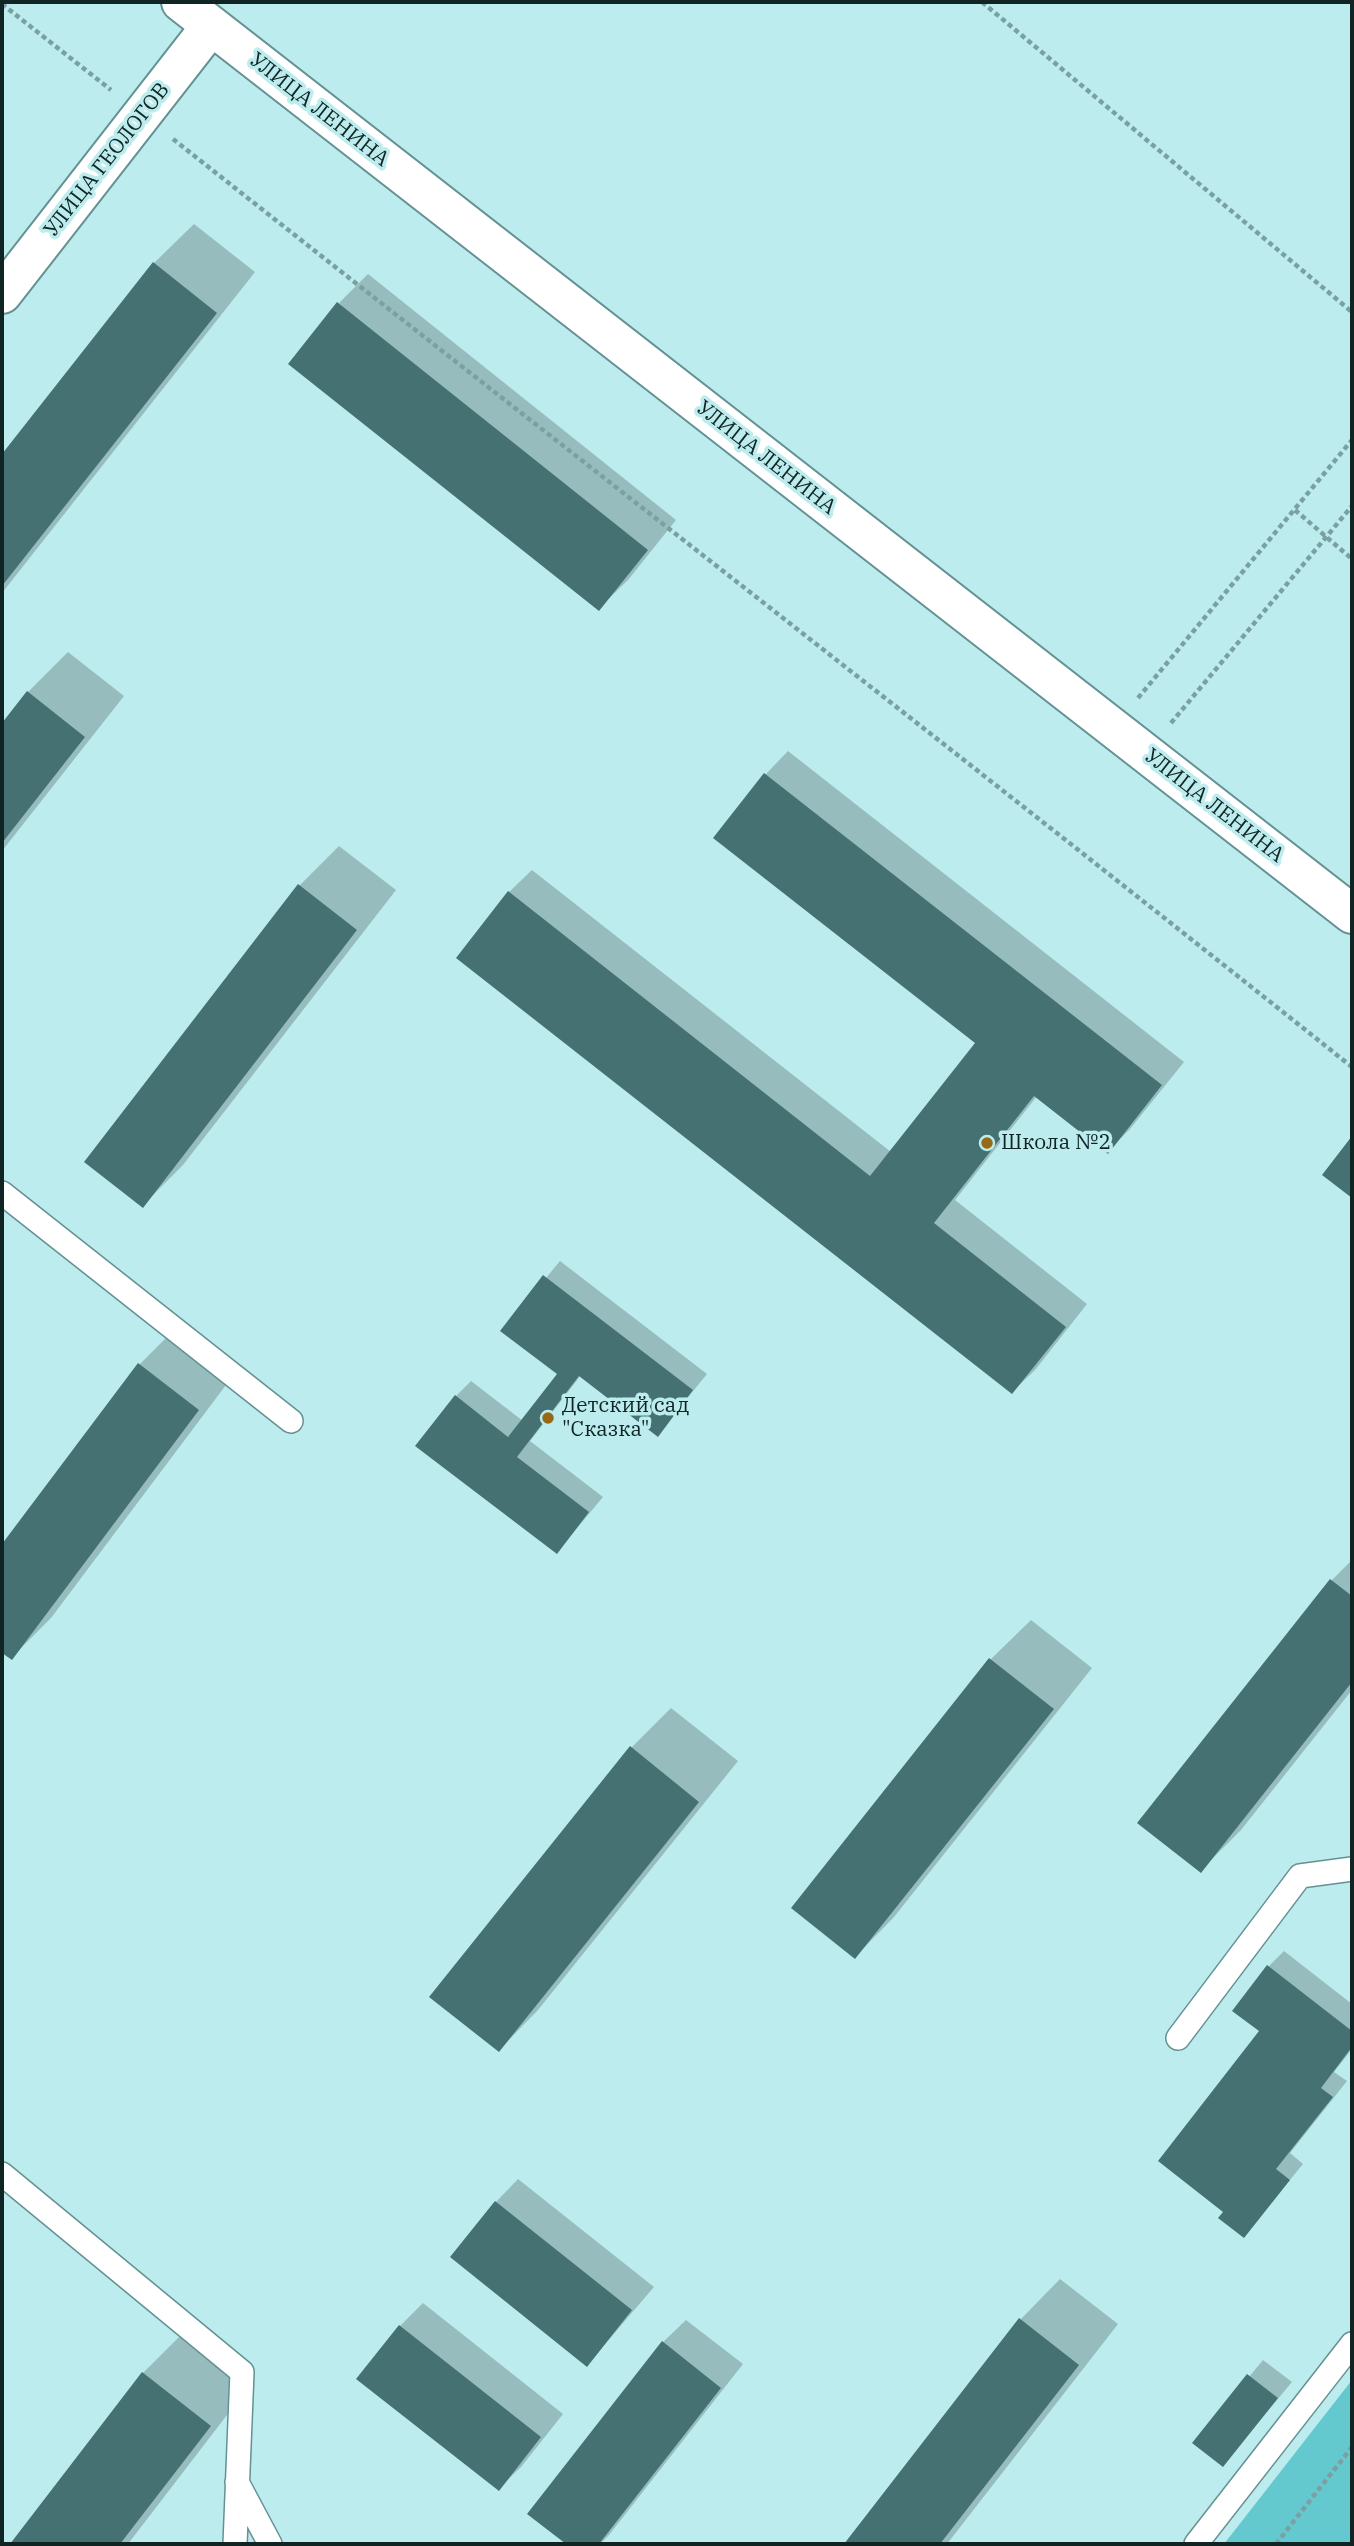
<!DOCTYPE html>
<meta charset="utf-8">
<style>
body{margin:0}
#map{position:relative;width:1354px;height:2546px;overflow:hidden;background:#bcecee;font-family:"IBM Plex Serif",serif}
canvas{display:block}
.frame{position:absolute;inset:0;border:4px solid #112424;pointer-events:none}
</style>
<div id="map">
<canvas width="1354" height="2546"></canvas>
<div class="frame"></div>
</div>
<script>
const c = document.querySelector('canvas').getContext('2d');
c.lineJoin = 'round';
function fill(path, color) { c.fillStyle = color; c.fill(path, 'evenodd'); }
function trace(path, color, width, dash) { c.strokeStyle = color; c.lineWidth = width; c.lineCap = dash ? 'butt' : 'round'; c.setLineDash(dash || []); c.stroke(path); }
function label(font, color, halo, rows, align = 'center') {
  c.font = font + ' "IBM Plex Serif",serif'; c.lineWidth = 7; c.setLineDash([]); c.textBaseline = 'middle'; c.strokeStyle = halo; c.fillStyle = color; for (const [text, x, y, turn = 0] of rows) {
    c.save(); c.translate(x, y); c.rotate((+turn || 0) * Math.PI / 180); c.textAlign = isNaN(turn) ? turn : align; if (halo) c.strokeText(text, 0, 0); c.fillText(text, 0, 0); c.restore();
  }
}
fill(new Path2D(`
 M1352,2380V2544H1224Z`), '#63c9ce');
fill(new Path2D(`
 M194,224L255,272L2,593V457L154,263Z
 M368,274L676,520L628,580L598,609L339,303Z
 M68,652L124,696L2,851V726L28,692Z
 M788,751L1184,1062L1130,1129L1108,1151L1037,1096L955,1200L1087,1304L1035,1370L1012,1392L509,892L532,870L891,1152L977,1042L716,837L766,774Z
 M339,846L396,890L183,1165L143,1205L299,886Z
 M560,1261L707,1374L658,1434L581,1375L530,1441L603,1497L557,1552L456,1396L471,1381L523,1421L559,1374L503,1330Z
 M179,1325L238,1369L51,1618L11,1658L2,1651V1547L139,1365Z
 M1352,1560V1690L1241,1830L1201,1870L1332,1580Z
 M1031,1620L1092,1668L894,1917L855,1957L991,1659Z
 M671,1708L738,1761L538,2010L499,2050L631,1748Z
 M1284,1951L1352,2004V2049L1334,2072L1347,2081L1290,2153L1303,2164L1244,2236L1225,2212L1262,2031L1269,1966Z
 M518,2179L654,2287L587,2365L496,2202Z
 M1060,2279L1118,2324L947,2544H846L1021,2319Z
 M423,2303L563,2414L521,2467L498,2489L400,2326Z
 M686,2320L743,2364L609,2535L600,2544H569L529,2514L663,2342Z
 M183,2333L250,2385L128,2544H12L143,2373Z
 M1263,2360L1292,2382L1223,2465L1195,2442Z`), '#0003');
fill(new Path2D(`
 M153,262L217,313L2,586V454Z
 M337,302L648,550L599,611L288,364Z
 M27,691L85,737L2,843V723Z
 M764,773L1162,1085L1108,1154L1034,1096L934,1223L1066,1327L1012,1394L456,958L508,891L870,1176L975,1043L713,838Z
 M298,884L357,930L143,1208L84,1162Z
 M1352,1136V1198L1322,1175Z
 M543,1275L693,1390L658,1437L579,1376L517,1457L589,1512L557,1554L415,1446L455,1395L508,1437L557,1374L500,1331Z
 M138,1363L199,1410L12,1660L2,1653V1544Z
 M1330,1579L1352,1596V1682L1201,1873L1137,1823Z
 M989,1658L1054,1709L855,1959L791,1908Z
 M630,1746L699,1802L499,2052L429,1997Z
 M1267,1965L1352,2031V2047L1321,2088L1333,2097L1276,2169L1290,2180L1244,2238L1218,2218L1223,2212L1158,2161L1259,2031L1232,2011Z
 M495,2201L632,2310L587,2367L450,2257Z
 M1019,2318L1079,2365L940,2544H844Z
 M399,2325L541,2437L499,2491L356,2379Z
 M662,2341L721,2388L599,2544H566L527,2514Z
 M142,2372L211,2426L120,2544H10Z
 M1247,2374L1278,2398L1223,2467L1192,2443Z`), '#457173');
const service = new Path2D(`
 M2,1193L291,1421
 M1178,2038L1300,1876L1352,1869
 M2,2174L242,2372L235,2544
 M237,2482L270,2544
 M1196,2544L1352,2344`);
const minor = new Path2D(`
 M2,294L211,26`);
const tertiary = new Path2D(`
 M181,2L1352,914`);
trace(service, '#649193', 26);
trace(minor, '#649193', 42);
trace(tertiary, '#649193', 42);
trace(new Path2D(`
 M982,2L1352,312
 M2,4L111,90
 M173,139C565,449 961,755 1352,1067
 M1295,510L1352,559
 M1138,698L1352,440
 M1171,723L1352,506
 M1276,2544L1352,2447`), '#7ba0a1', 4.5, [5, 3.5]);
trace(service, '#fff', 23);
trace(minor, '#fff', 38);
trace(tertiary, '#fff', 38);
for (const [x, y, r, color] of [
 [987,1143,7,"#956915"],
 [548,1418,7,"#956915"]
]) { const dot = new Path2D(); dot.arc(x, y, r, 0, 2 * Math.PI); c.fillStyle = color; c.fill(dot); trace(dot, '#bcecee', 2.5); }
label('21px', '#112424', '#bcecee', [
 ["УЛИЦА ЛЕНИНА",319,110,38],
 ["УЛИЦА ГЕОЛОГОВ",107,160,-52],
 ["УЛИЦА ЛЕНИНА",766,458,38],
 ["УЛИЦА ЛЕНИНА",1214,806,38]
]);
label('21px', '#112424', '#bcecee', [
 ["Школа №2",1001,1143],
 ["Детский сад",562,1406],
 ["\"Сказка\"",562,1430]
], 'left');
</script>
